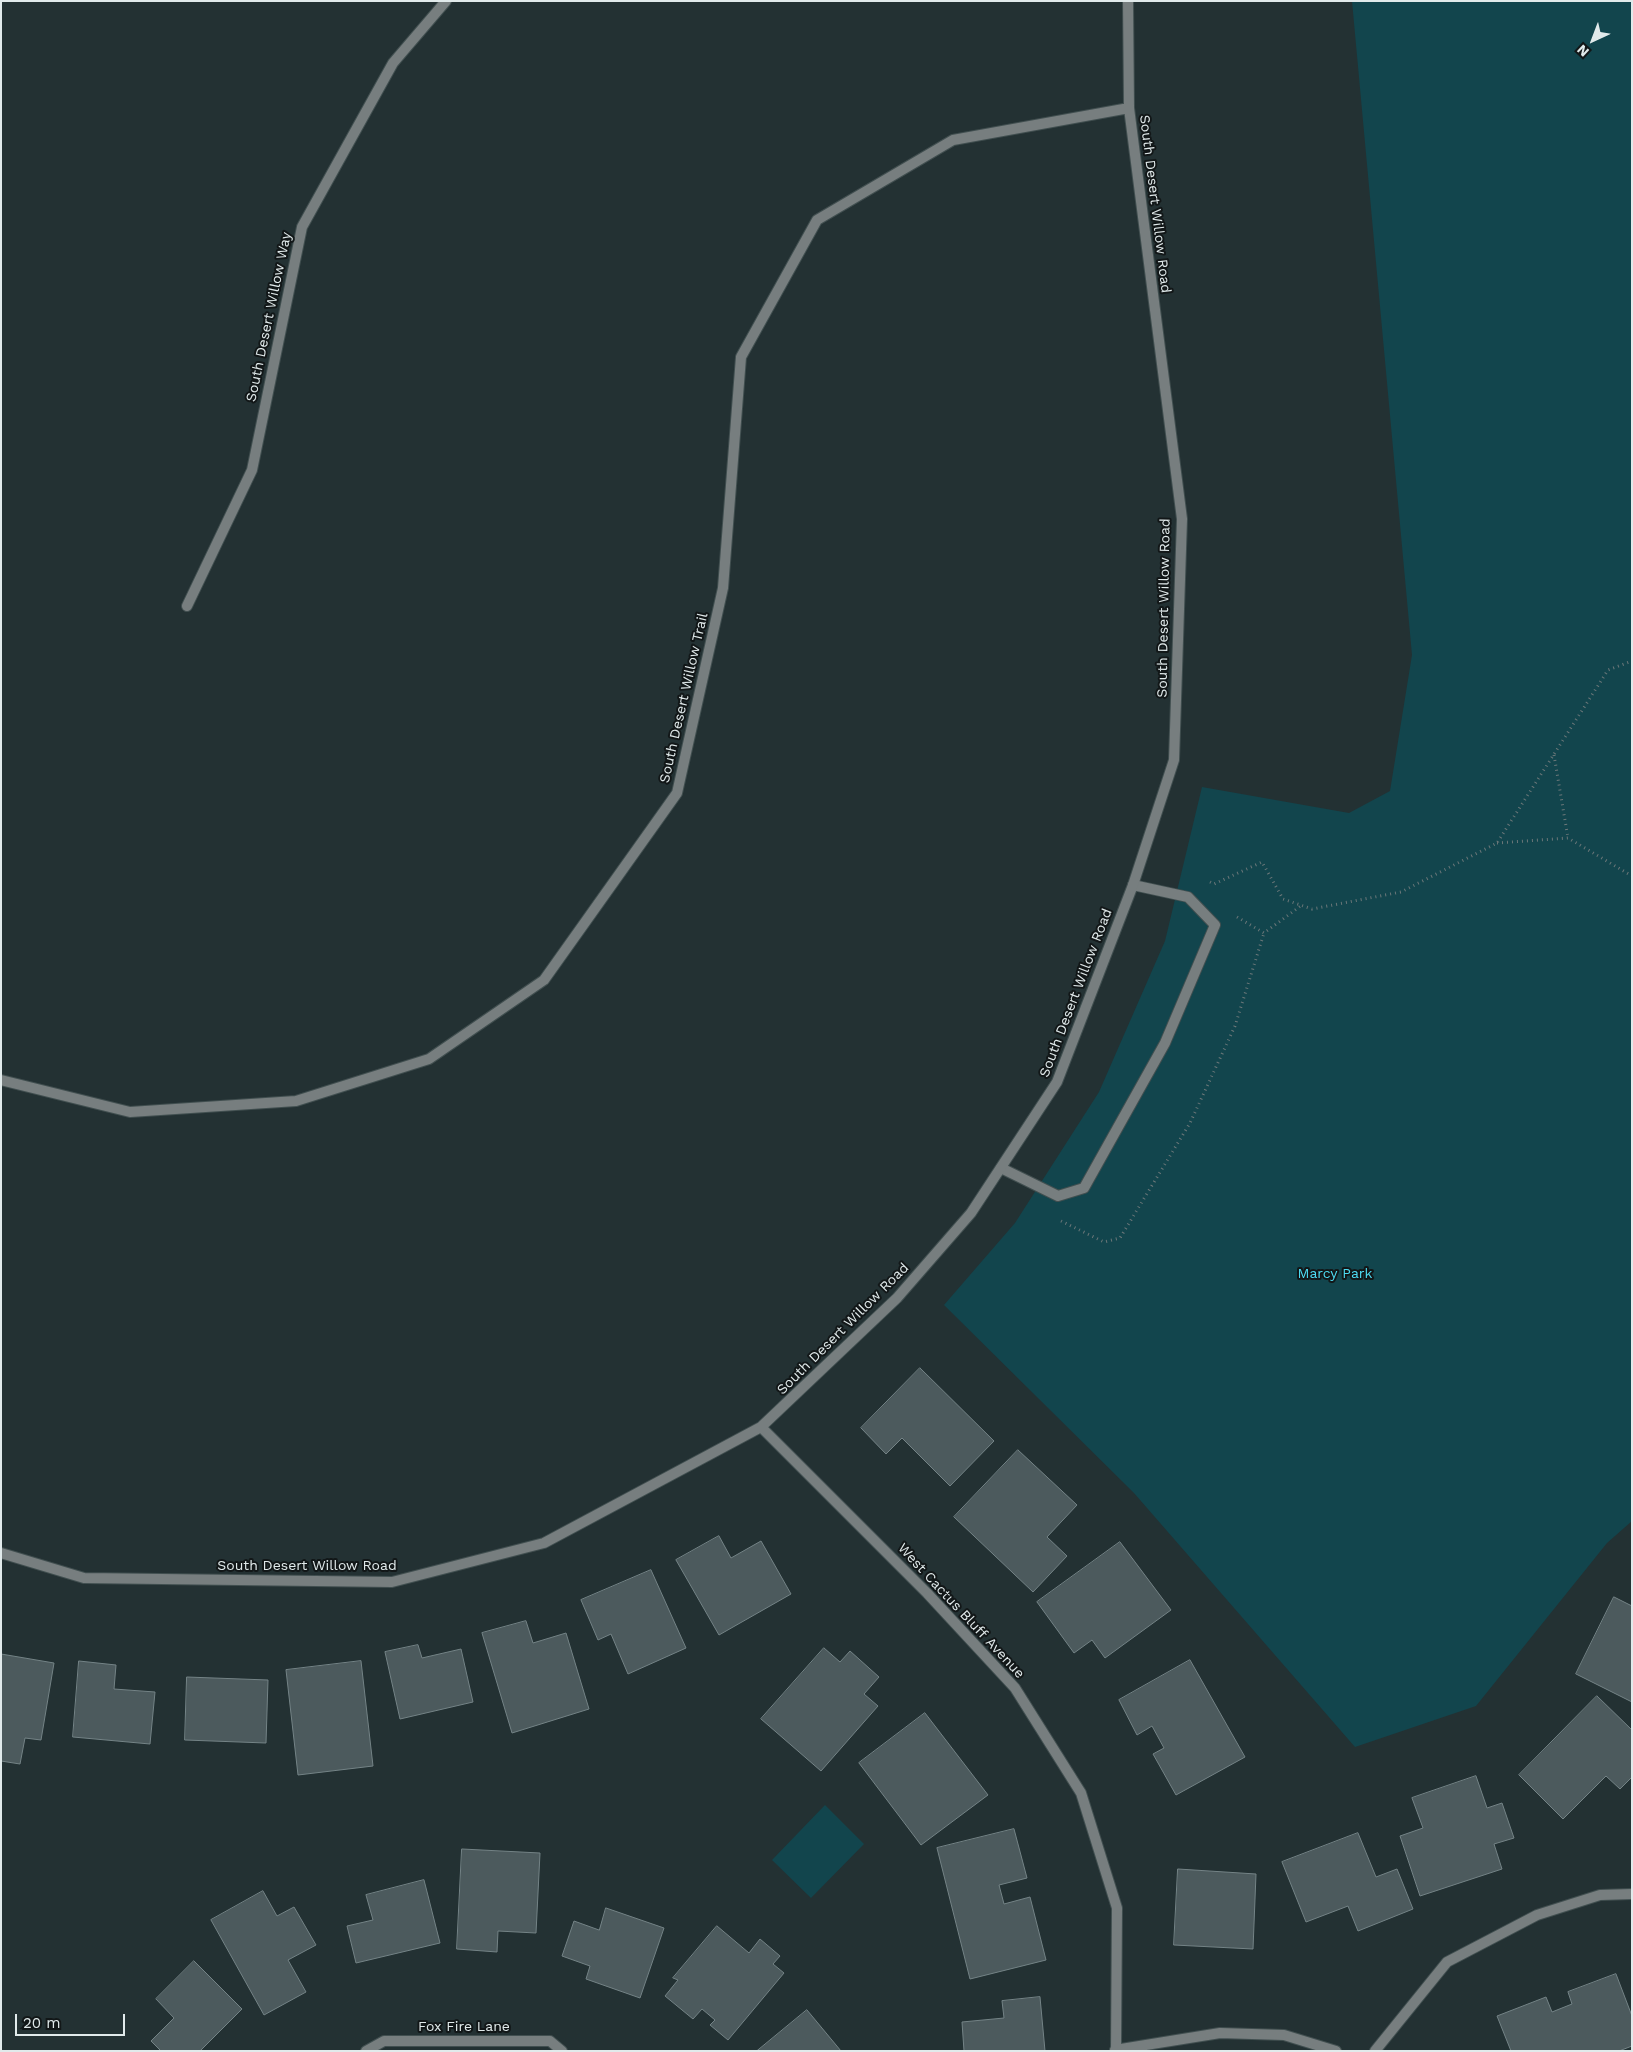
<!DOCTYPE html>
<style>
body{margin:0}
#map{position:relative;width:1633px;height:2052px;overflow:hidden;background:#233133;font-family:"Work Sans",sans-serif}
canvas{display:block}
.frame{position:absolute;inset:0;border:2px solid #e1eaeb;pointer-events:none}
.north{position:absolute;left:1568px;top:15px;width:50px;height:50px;-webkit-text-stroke:4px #121718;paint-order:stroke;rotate:223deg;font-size:14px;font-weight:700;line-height:20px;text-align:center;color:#e1eaeb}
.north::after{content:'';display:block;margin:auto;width:18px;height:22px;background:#e1eaeb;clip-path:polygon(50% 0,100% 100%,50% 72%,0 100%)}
.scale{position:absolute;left:15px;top:2014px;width:110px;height:22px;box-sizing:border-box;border:2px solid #e1eaeb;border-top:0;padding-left:6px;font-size:15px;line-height:18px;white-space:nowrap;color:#e1eaeb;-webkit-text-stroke:4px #121718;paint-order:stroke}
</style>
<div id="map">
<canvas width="1633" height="2052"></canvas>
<div class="frame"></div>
<div class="north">N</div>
<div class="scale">20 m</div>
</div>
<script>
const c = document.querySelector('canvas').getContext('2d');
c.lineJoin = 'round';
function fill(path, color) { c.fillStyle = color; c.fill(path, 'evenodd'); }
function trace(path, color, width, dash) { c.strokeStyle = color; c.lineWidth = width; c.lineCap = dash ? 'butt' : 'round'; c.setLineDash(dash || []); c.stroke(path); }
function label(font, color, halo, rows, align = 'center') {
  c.font = font + ' "Work Sans",sans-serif'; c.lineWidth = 4; c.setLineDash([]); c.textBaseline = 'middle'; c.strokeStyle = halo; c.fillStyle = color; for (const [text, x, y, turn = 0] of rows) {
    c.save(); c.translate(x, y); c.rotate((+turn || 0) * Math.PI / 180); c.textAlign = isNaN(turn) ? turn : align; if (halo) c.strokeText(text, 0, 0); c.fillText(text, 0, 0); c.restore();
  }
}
fill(new Path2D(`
 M1352,1H1632V1521L1607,1543L1476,1706L1355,1747L1134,1493L944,1305L1015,1223L1099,1092L1165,941L1202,787L1349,813L1390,791L1412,655Z
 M825,1805L864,1844L811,1898L772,1860Z`), '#12454d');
const building = new Path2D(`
 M920,1368L994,1441L950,1486L902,1438L886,1454L861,1428Z
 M1018,1450L1077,1505L1047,1537L1067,1556L1033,1592L954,1517Z
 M719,1536L731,1558L761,1541L791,1594L719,1635L676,1560Z
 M1120,1542L1171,1610L1105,1658L1092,1640L1074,1653L1037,1602Z
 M651,1570L686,1648L628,1674L611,1634L598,1640L581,1600Z
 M1614,1597L1632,1606V1702L1576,1674Z
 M526,1621L533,1643L566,1633L589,1709L512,1733L482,1633Z
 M418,1645L422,1658L461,1649L473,1702L400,1719L385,1652Z
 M824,1648L840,1662L850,1651L879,1677L864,1694L878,1706L821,1771L761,1719Z
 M1,1654L54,1663L41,1740L25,1738L20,1764L1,1761Z
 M1190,1660L1245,1757L1176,1795L1153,1754L1164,1748L1152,1726L1137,1735L1119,1700Z
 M79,1661L116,1665L114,1689L155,1692L150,1744L73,1737Z
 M361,1661L373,1766L298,1775L286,1670Z
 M187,1677L268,1680L266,1743L185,1740Z
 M1597,1696L1632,1730V1777L1620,1789L1606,1776L1563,1819L1519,1775Z
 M925,1713L988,1795L921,1845L859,1763Z
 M1476,1776L1487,1808L1502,1803L1514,1838L1494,1844L1502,1869L1420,1896L1400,1836L1423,1828L1412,1798Z
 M1014,1829L1027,1878L999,1885L1004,1904L1030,1897L1046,1960L970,1979L937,1848Z
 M1358,1833L1376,1877L1397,1869L1413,1909L1358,1931L1348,1906L1306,1922L1282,1862Z
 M462,1849L540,1853L536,1933L498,1931L497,1952L457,1949Z
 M1178,1869L1256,1874L1253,1949L1174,1945Z
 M424,1880L440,1943L356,1963L347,1926L373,1920L366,1895Z
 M263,1891L277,1916L294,1907L316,1945L288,1960L306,1992L264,2015L211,1920Z
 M606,1908L664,1928L640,1998L586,1979L590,1966L562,1956L574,1921L599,1930Z
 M717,1926L749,1953L760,1939L780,1956L773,1964L784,1973L728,2040L710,2025L715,2020L702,2009L693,2019L665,1996L678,1980L673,1978Z
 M194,1961L242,2009L200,2051H161L151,2041L174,2018L156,1999Z
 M1616,1974L1632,2016V2046L1619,2051H1511L1497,2016L1546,1997L1552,2012L1572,2004L1568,1992Z
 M1040,1997L1045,2051H964L962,2022L1004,2018L1002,2001Z
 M807,2010L841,2051H757Z`);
fill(building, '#4c5a5d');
trace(building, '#748386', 1);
const lane = new Path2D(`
 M1001,1168L1058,1196L1084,1188L1165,1043L1215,925L1188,897L1133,885`);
const street = new Path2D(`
 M187,606L252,470L302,227L393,63L446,1
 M1,1080L130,1112L296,1101L429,1059L544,980L677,793L723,588L741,357L817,220L953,140L1129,108
 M761,1427L927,1593L1015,1688L1081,1793L1117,1908L1116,2051
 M1,1553L84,1578L392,1582L544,1543L761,1427L897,1298L971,1213L1057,1082L1133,885L1174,760L1182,519L1129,108L1128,1
 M1115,2050L1220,2033L1284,2035L1336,2051
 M366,2051L384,2041H550L562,2051
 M1375,2051L1447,1962L1537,1915L1600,1895L1632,1894`);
trace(lane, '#414f50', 12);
trace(street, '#414f50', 12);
trace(new Path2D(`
 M1554,755L1568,838
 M1497,843L1568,838L1632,876
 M1210,882L1214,884L1262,862L1283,899L1312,909L1401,892L1497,843L1608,670L1632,661
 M1237,917L1264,933L1302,905
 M1061,1221L1104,1242L1120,1238L1190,1123L1235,1026L1264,933`), '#6b7779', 3, [1, 4]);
trace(lane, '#777e7f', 10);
trace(street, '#777e7f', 10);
label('14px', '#e1eaeb', '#121718', [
 ["South Desert Willow Road",1155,204,83],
 ["South Desert Willow Way",269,317,-78],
 ["South Desert Willow Road",1164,608,-89],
 ["South Desert Willow Trail",684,698,-77],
 ["South Desert Willow Road",1076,993,-69],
 ["South Desert Willow Road",843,1329,-45],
 ["South Desert Willow Road",307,1566],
 ["West Cactus Bluff Avenue",961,1611,47],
 ["Fox Fire Lane",464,2027]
]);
label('14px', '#4ddcf3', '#121718', [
 ["Marcy Park",1335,1274]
]);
</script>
